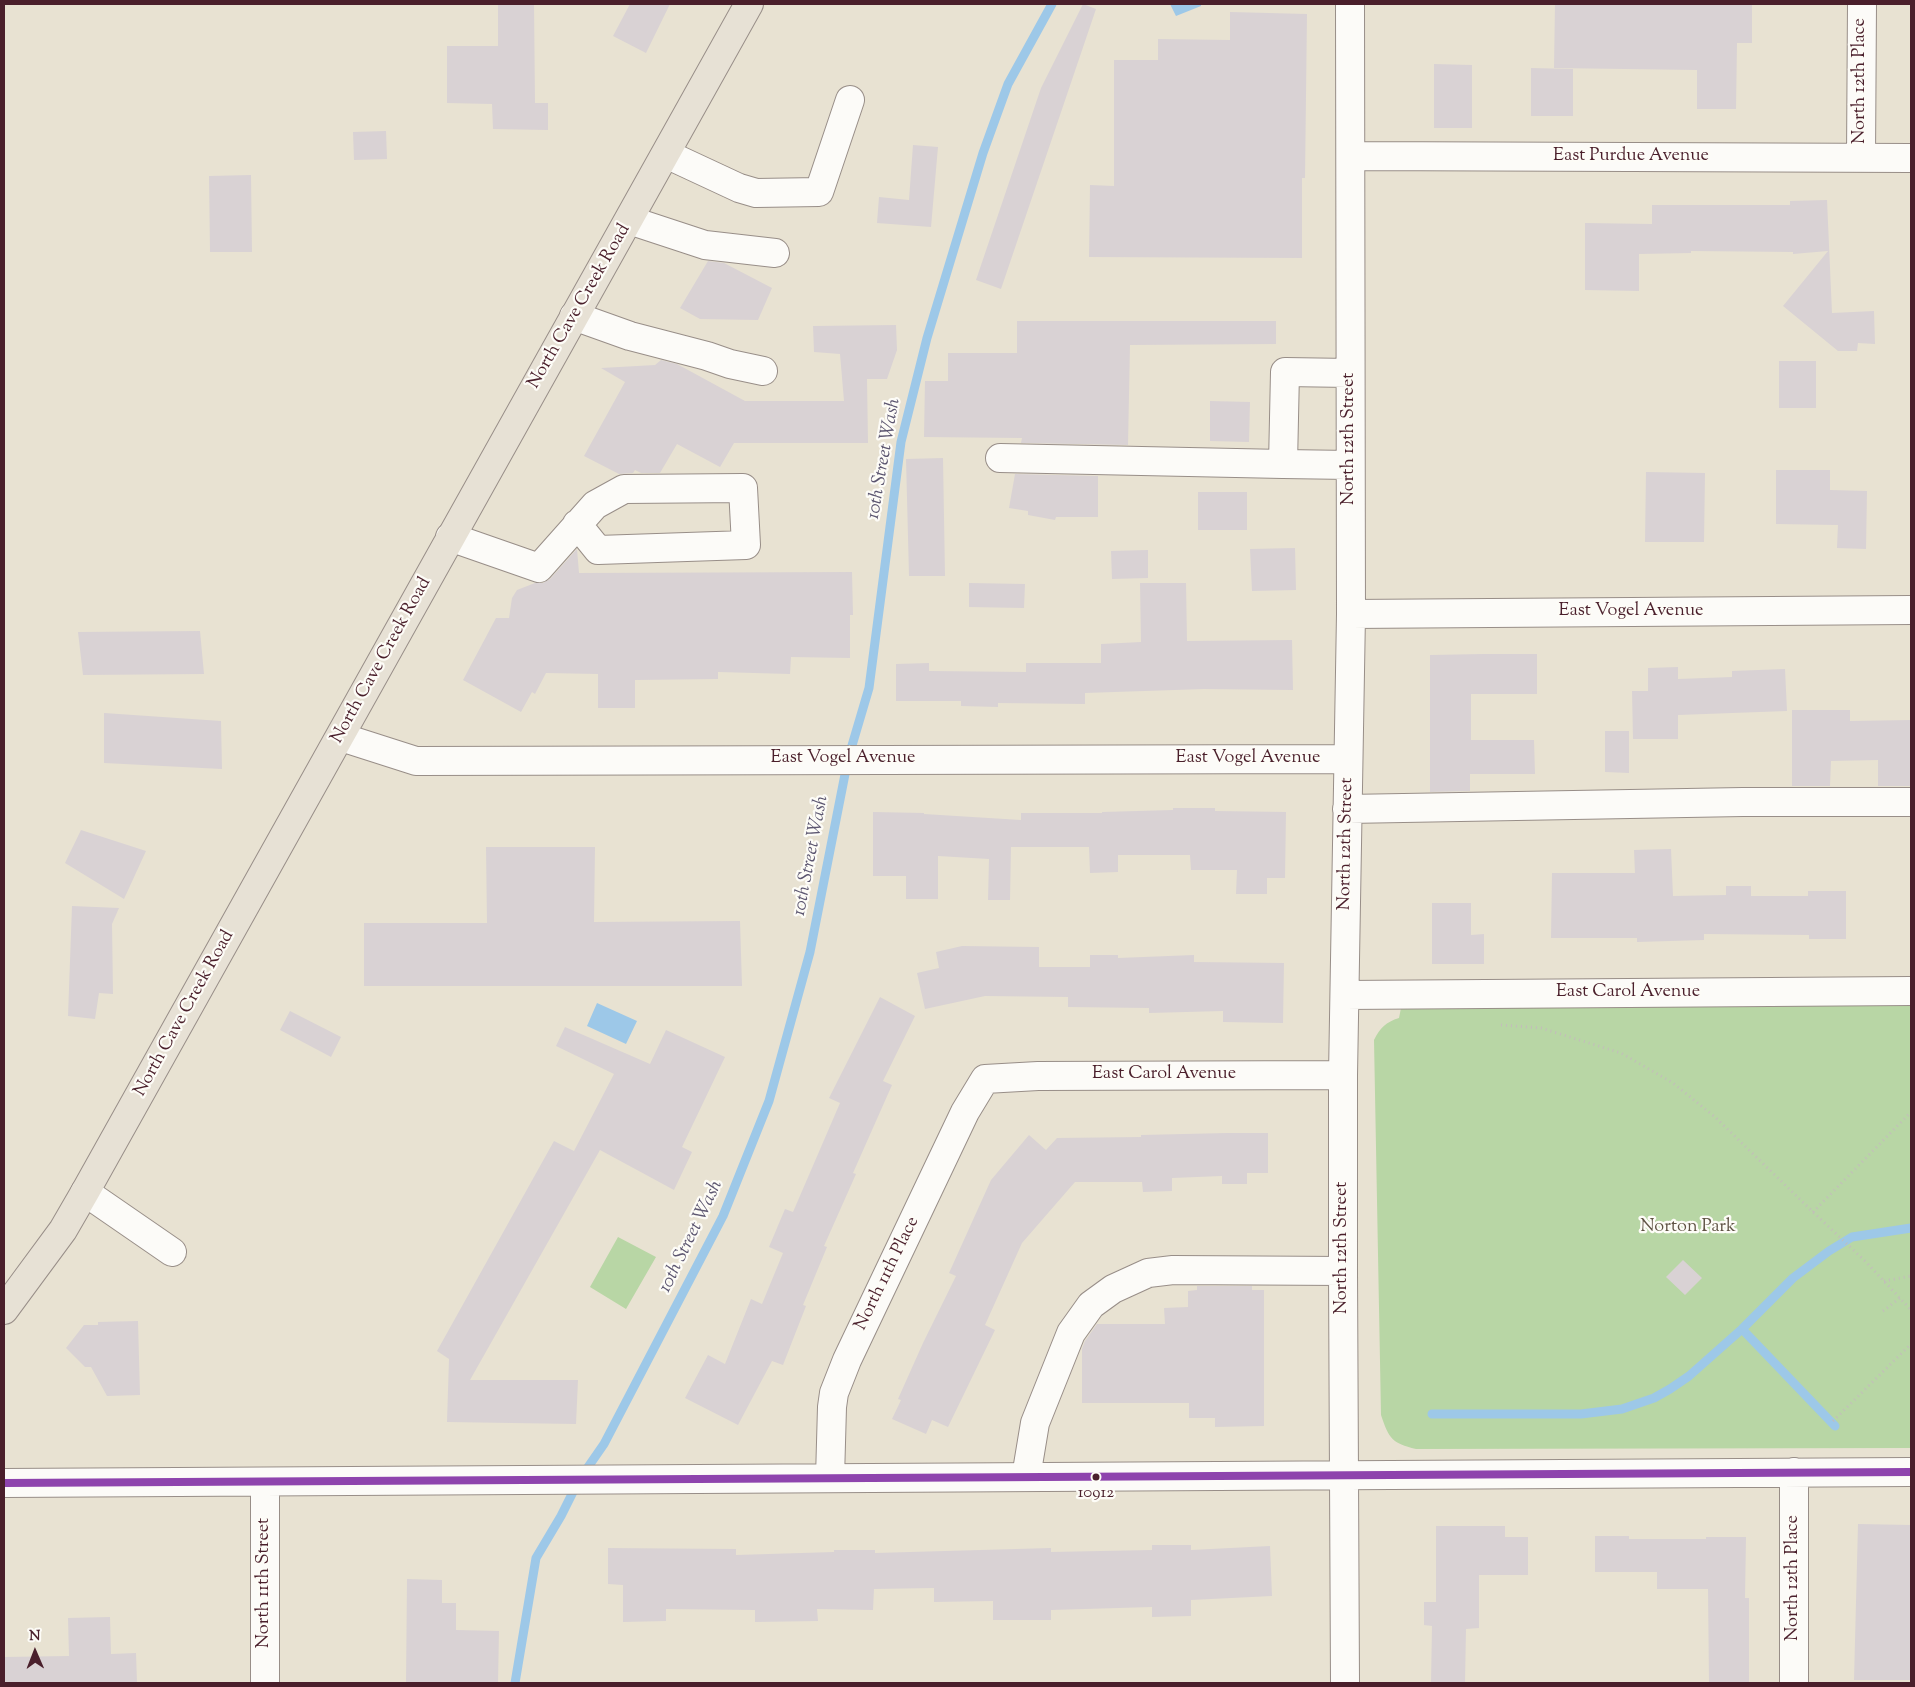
<!DOCTYPE html>
<style>
body{margin:0}
#map{position:relative;width:1915px;height:1687px;overflow:hidden;background:#e8e2d2;font-family:"Sorts Mill Goudy",serif}
canvas{display:block}
.frame{position:absolute;inset:0;border:5px solid #4a1f2b;pointer-events:none}
.north{position:absolute;left:10px;top:1627px;width:50px;height:50px;-webkit-text-stroke:4px #fdfcf7;paint-order:stroke;rotate:359deg;font-size:14px;font-weight:700;line-height:20px;text-align:center;color:#4a1f2b}
.north::after{content:'';display:block;margin:auto;width:18px;height:22px;background:#4a1f2b;clip-path:polygon(50% 0,100% 100%,50% 72%,0 100%)}
</style>
<div id="map">
<canvas width="1915" height="1687"></canvas>
<div class="frame"></div>
<div class="north">N</div>
</div>
<script>
const c = document.querySelector('canvas').getContext('2d');
c.lineJoin = 'round';
function fill(path, color) { c.fillStyle = color; c.fill(path, 'evenodd'); }
function trace(path, color, width, dash) { c.strokeStyle = color; c.lineWidth = width; c.lineCap = dash ? 'butt' : 'round'; c.setLineDash(dash || []); c.stroke(path); }
function label(font, color, halo, rows, align = 'center') {
  c.font = font + ' "Sorts Mill Goudy",serif'; c.lineWidth = 4.5; c.setLineDash([]); c.textBaseline = 'middle'; c.strokeStyle = halo; c.fillStyle = color; for (const [text, x, y, turn = 0] of rows) {
    c.save(); c.translate(x, y); c.rotate((+turn || 0) * Math.PI / 180); c.textAlign = isNaN(turn) ? turn : align; if (halo) c.strokeText(text, 0, 0); c.fillText(text, 0, 0); c.restore();
  }
}
fill(new Path2D(`
 M1911,1004V1448L1416,1449C1392,1443 1389,1439 1381,1415L1374,1040C1380,1028 1386,1022 1399,1018L1401,1008Z
 M618,1237L656,1257L626,1309L590,1287Z`), '#b8d6a5');
fill(new Path2D(`
 M1170,4H1201V6L1176,16Z
 M597,1003L637,1021L626,1044L587,1026Z`), '#9dc8e8');
trace(new Path2D(`
 M1742,1329L1835,1426
 M1432,1414H1581L1622,1409L1654,1398L1670,1389L1689,1376L1742,1329L1793,1278L1829,1251L1852,1237L1911,1228
 M515,1683L536,1558L561,1516L579,1480L604,1444L723,1216L769,1101L810,952L848,759L869,688L901,442L927,338L983,153L1008,84L1052,4`), '#9dc8e8', 9);
fill(new Path2D(`
 M498,4H534L535,103H548V130L493,129L492,104L447,103V46H498Z
 M630,4H670L646,53L613,36Z
 M1083,4L1096,9L1001,289L976,280L1041,88Z
 M1555,4H1752V43H1737L1736,109H1697V70L1554,68Z
 M1230,12L1307,14L1305,178H1302V258L1089,257L1090,185L1114,186V60H1158V39L1230,40Z
 M1434,64L1472,65V128H1434Z
 M1531,68L1573,69V116H1531Z
 M386,131L387,159L354,160L353,132Z
 M913,145L938,147L931,227L877,223L879,197L909,200Z
 M251,175L252,252H210L209,176Z
 M1827,200L1832,313L1874,311L1875,344L1858,343L1857,351H1838L1783,306L1828,251L1793,254V252L1691,251V253L1639,254V291L1585,290V223L1652,224V205H1790V201Z
 M708,261L724,263L772,288L758,320L700,319L680,308Z
 M1017,321H1276V344L1130,345L1128,445L1021,443L1022,438L924,437L925,381H948V353H1017Z
 M896,325L897,350L887,379H867L868,443H734L720,467L677,444L660,473H641L635,470L633,473L619,474L584,456L625,382L601,368L655,365L661,360L677,364L745,401H844L840,354L814,352L813,326Z
 M1779,361H1816V408H1779Z
 M1210,401L1250,402L1249,442L1210,441Z
 M943,458L945,576H909L906,459Z
 M1776,470H1830V490L1867,491L1866,549L1837,548L1838,525L1776,524Z
 M1646,472L1705,473L1704,542H1645Z
 M1015,474L1098,476V517H1056L1055,520L1028,515V511L1009,508Z
 M1198,492H1247V530H1198Z
 M1295,548L1296,590L1252,591L1250,549Z
 M577,549L579,573L852,572L853,615H850V658L791,657L790,674L718,672V679L635,680V708H598V674L546,673L535,694L532,692L521,712L463,680L496,618H509L512,598L517,590L535,583H543L550,579Z
 M1148,550V578L1112,579L1111,551Z
 M969,583L1025,584L1024,608L969,607Z
 M1140,583H1186L1187,641L1292,640L1293,690L1204,689L1085,693V704L998,703V707L961,706V701H896V664L929,663V671L1026,672V663H1101V644L1141,642Z
 M200,631L204,674L83,675L78,632Z
 M1483,654H1537V694H1471V740H1534L1535,774H1470V791L1430,792V655Z
 M1678,667V679L1732,677V671L1785,669L1787,711L1678,715V739H1633L1632,691H1648V668Z
 M1792,710H1850V721L1911,720V786H1878V760L1831,761L1830,786H1792Z
 M104,713L221,721L222,769L104,763Z
 M1605,731H1629V773L1605,772Z
 M1173,808H1215V811L1286,812L1285,878H1267V894H1236L1237,870H1191L1190,855H1118V872L1090,873L1089,847H1011L1010,900H988L989,859L938,856V899H906V876H873V812L924,813V814L1021,820V813H1102V812L1173,810Z
 M81,830L146,851L124,899L65,863Z
 M486,847H595L594,922L740,921L742,986H364V923H487Z
 M1671,849L1673,896L1726,895V886H1751V896H1808V891H1846V939H1809V935L1704,934V940L1637,942V938H1551L1552,873H1635L1634,850Z
 M1432,903H1471V935L1484,934V964H1432Z
 M72,906L119,908L112,924L113,994L99,993L95,1019L68,1016Z
 M962,946L1039,947V967H1090V955H1118V958L1194,955V962L1284,963L1283,1023L1223,1022V1011L1149,1013V1008L1068,1007V997L985,996L925,1009L917,973L939,968L936,952Z
 M880,997L915,1016L883,1081L892,1085L853,1173L856,1174L824,1246L827,1247L803,1305L806,1306L783,1365L772,1361L738,1425L685,1398L708,1355L725,1364L751,1299L762,1304L783,1253L769,1247L785,1209L793,1212L840,1103L829,1098Z
 M290,1011L341,1037L331,1057L280,1030Z
 M565,1027L650,1064L666,1030L725,1057L682,1147L692,1152L674,1190L600,1150L470,1380H578L576,1424L447,1422L449,1359L437,1351L554,1141L574,1151L614,1074L556,1046Z
 M1227,1133H1268V1173H1247V1184H1222V1176L1172,1178V1191L1143,1192L1142,1182H1075L1022,1243L985,1325L995,1330L948,1427L932,1420L926,1434L892,1419L901,1400L898,1399L923,1343L956,1276L949,1273L991,1180L1029,1135L1046,1150L1057,1138L1141,1137V1135Z
 M1683,1260L1702,1278L1685,1295L1666,1277Z
 M1197,1286H1252V1290H1264V1426L1215,1427V1418H1189V1403H1082V1349L1085,1341L1097,1324H1165L1164,1308L1188,1307V1291L1197,1290Z
 M138,1321L140,1395L107,1396L91,1367H85L66,1348L84,1325H98V1322Z
 M1858,1524L1911,1525V1680H1854Z
 M1436,1526H1505V1537H1528V1575H1479V1628L1466,1629L1465,1683H1431L1432,1626L1424,1625V1602H1436Z
 M1595,1536H1629V1539H1706V1537H1746L1745,1598H1749V1683H1709L1708,1589H1657V1572H1595Z
 M1152,1545H1191V1550L1270,1546L1272,1596L1191,1600V1616L1152,1617V1607L1051,1610V1620H993V1601L934,1602V1588L874,1589L873,1610L817,1609L818,1621L755,1622V1610L666,1609V1621L623,1622V1585L608,1584V1548L736,1549V1555L834,1552V1550H875V1553L1051,1548V1552L1152,1550Z
 M407,1579L442,1580V1603H456V1630L499,1631L498,1683H406Z
 M110,1617L111,1654L136,1653L137,1683H4V1657L69,1656L68,1618Z`), '#d9d2d4');
const minor = new Path2D(`
 M666,154L739,188L756,193L819,192L850,100
 M1351,156L1911,158
 M1861,157L1862,4
 M629,220L705,245L775,253
 M574,316L630,336L707,356L730,364L763,371
 M1350,373L1285,372L1283,464L1350,465
 M1000,458L1283,464
 M450,537L539,568L595,505L624,489L743,488L746,545L598,550L577,524
 M1351,614L1911,610
 M341,737L416,761L1348,759
 M1347,809L1743,802H1911
 M1345,995L1911,991
 M85,1192L172,1252
 M1026,1477L1035,1423L1071,1333L1091,1305L1113,1289L1148,1273L1173,1270L1343,1271
 M830,1478L832,1407L834,1393L847,1360L965,1112L985,1079L1038,1076L1343,1075
 M265,1482V1683
 M4,1483L1911,1472
 M1345,1683L1343,1271V1075L1351,614L1350,4
 M1794,1683V1472`);
const major = new Path2D(`
 M4,1310L63,1230L85,1192L749,4`);
trace(minor, '#988e88', 30);
trace(major, '#988e88', 30);
trace(new Path2D(`
 M1501,1025L1541,1028L1621,1053L1673,1083L1715,1117L1813,1212L1866,1262L1911,1310
 M1813,1212L1911,1112
 M1884,1281L1911,1276
 M1883,1311L1900,1298
 M1833,1421L1911,1344`), '#c3bdbb', 3, [1, 4]);
trace(minor, '#fcfbf8', 28);
trace(major, '#e7e1d5', 28);
trace(new Path2D(`
 M4,1483L1911,1472`), '#8e44ad', 8);
for (const [x, y, r, color] of [
 [1096,1477,4.5,"#4a1f2b"]
]) { const dot = new Path2D(); dot.arc(x, y, r, 0, 2 * Math.PI); c.fillStyle = color; c.fill(dot); trace(dot, '#fdfcf7', 2); }
label('17px', '#4a1f2b', '#fdfcf7', [
 ["10912",1096,1494]
]);
label('18px', '#4a1f2b', '#fdfcf7', [
 ["North 12th Place",1861,81,-90],
 ["East Purdue Avenue",1631,157],
 ["North Cave Creek Road",580,307,-60],
 ["North 12th Street",1350,439,-90],
 ["East Vogel Avenue",1631,612],
 ["North Cave Creek Road",382,661,-61],
 ["East Vogel Avenue",843,759],
 ["East Vogel Avenue",1248,759],
 ["North 12th Street",1347,844,-89],
 ["East Carol Avenue",1628,993],
 ["North Cave Creek Road",185,1014,-61],
 ["East Carol Avenue",1164,1075],
 ["North 12th Street",1343,1248,-90],
 ["North 11th Place",888,1274,-64],
 ["North 12th Place",1794,1578,-90],
 ["North 11th Street",265,1583,-90]
]);
label('18px', '#5f5344', '#fdfcf7', [
 ["Norton Park",1688,1228]
]);
label('italic 19px', '#5c5670', '#fdfcf7', [
 ["10th Street Wash",885,459,-80],
 ["10th Street Wash",812,856,-79],
 ["10th Street Wash",692,1237,-64]
]);
</script>
